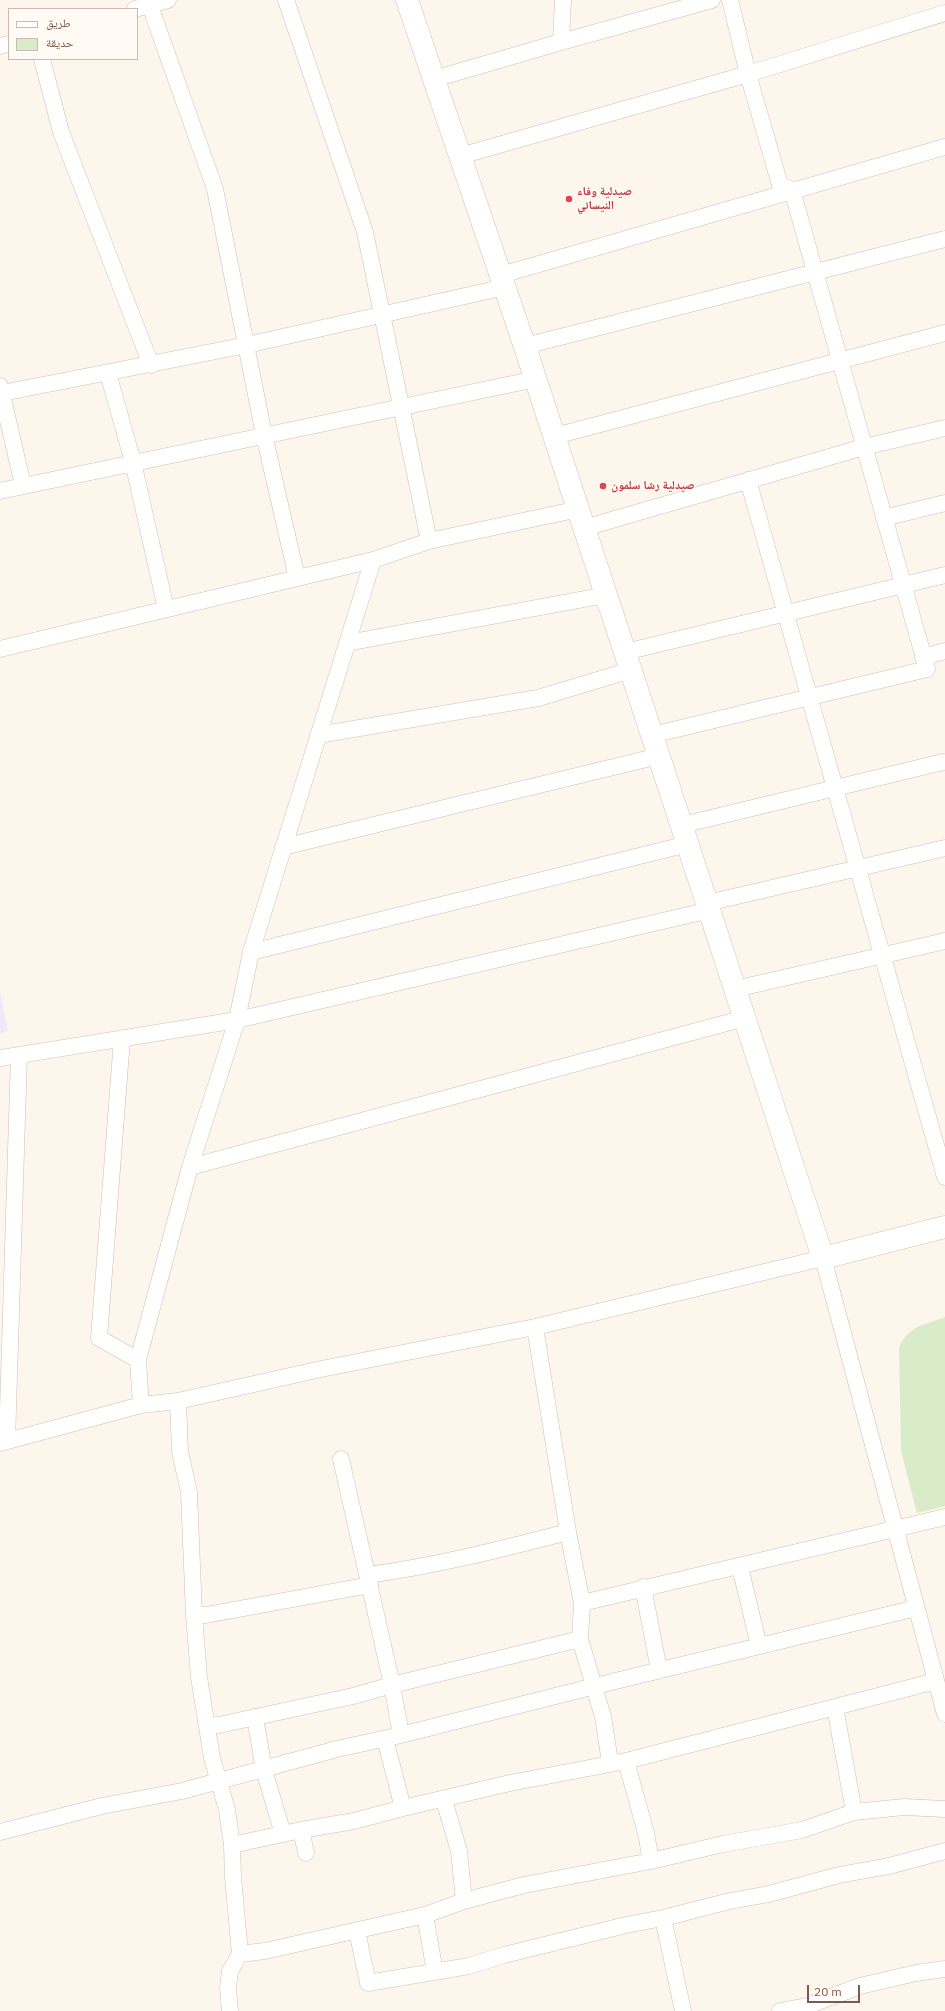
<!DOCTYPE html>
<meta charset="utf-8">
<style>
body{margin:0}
#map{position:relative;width:945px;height:2011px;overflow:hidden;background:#fdf6ec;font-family:"IBM Plex Sans","Noto Naskh Arabic",sans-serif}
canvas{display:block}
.legend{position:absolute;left:8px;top:8px;width:130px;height:52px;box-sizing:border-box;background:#fffaf3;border:1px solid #cabbb1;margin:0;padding:5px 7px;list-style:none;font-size:12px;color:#7a5c4d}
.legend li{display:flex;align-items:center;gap:8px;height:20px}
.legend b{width:20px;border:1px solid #cabbb1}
.scale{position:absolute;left:807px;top:1985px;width:53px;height:18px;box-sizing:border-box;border:2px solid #7a5c4d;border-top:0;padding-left:5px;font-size:12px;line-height:14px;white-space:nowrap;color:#7a5c4d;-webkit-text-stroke:3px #fffaf3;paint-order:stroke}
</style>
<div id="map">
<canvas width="945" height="2011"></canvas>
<ul class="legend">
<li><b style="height:5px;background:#fff"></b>طريق</li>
<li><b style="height:11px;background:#d8ecc9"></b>حديقة</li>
</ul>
<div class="scale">20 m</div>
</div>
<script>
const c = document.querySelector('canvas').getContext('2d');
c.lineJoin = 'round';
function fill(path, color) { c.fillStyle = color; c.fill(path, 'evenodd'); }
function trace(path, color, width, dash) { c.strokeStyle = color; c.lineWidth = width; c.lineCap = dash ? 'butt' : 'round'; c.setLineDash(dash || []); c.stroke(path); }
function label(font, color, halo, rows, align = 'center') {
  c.font = font + ' "IBM Plex Sans","Noto Naskh Arabic",sans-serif'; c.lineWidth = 3; c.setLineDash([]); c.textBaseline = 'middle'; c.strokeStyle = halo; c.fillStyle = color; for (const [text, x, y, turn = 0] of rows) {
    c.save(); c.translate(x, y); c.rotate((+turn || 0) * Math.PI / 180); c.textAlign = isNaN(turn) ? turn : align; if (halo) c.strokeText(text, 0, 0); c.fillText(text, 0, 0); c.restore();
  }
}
fill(new Path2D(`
 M0,992L8,1031L0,1033Z`), '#f3e8fa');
fill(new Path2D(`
 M945,1317V1506L917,1513L901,1451L899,1348C908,1326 924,1325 945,1317Z`), '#d8ecc9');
const street = new Path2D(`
 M148,0L215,189L264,435L297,578
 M286,0L365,232L429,541
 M135,9L168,0
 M561,42L712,0
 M0,46L9,44
 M42,59L61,132L151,365
 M434,79L561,42L563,0
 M460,156L748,74L945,13
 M501,275L945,147
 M525,346L945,239
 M108,373L133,462L166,609
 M0,386L23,485
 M2,393L247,345L505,287
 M555,436L945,333
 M748,480L945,1177
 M0,491L536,379
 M884,518L945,503
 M584,528L864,447L945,428
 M373,560L429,541L579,509
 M347,643L606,595
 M0,649L373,560L251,952L237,1020L0,1058
 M625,652L945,575
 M923,657L945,651
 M318,735L538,698L631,670
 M652,735L927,669L792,190L780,185L748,74L730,0
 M682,825L943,762
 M283,847L659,756
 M707,903L945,848
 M251,952L688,844
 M735,989L945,941
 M122,1039L99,1338L138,1360
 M190,1167L745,1018
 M178,1401L180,1452L189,1492L194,1615L199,1677L212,1758L227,1810L232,1845L233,1877L240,1954L230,1971L228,1988L230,2011
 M141,1405L178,1401L321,1369L535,1327L823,1258L945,1714
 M7,1441L19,1055
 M0,1443L141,1405L138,1360L190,1167L237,1020L710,910
 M568,1532L582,1603L580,1639L603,1717L610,1762
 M740,1567L759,1646
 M368,1575C435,1566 502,1549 568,1532L535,1327
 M643,1587L659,1670
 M582,1603L945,1517
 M194,1615H206L370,1585
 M835,1707L854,1812
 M255,1717L264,1770L283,1834
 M208,1726L219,1725L353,1696L392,1685L341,1459
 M401,1735L392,1685L580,1639
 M385,1739L403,1808
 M626,1761L646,1833L651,1861
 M444,1800L459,1851L464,1901
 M301,1830L306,1853
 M0,1832L102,1806L182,1791L337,1749L401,1735L595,1686L916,1608
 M232,1845L301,1830L354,1821L403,1808L510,1783L626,1761L936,1681
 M425,1915L435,1972
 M663,1918L683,2011
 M357,1931L368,1983L469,1966L504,1955L626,1925L663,1918L730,1901L769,1894L839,1875L889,1866L945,1851
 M240,1954L265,1951L425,1915L464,1901L524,1885L651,1861L723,1844L802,1830L854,1812L904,1807L945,1809
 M780,2011L807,2006L860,1986L916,1973L945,1969`);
const secondary = new Path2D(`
 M407,0L526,350L823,1258L945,1227`);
trace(street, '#d1beb0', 17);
trace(secondary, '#d6c0b0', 23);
trace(street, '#fff', 16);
trace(secondary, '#fff', 22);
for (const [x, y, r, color] of [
 [569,199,4,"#e0444e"],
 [603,486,4,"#e0444e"]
]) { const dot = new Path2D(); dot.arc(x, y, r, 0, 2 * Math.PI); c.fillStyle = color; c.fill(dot); trace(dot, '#fffaf3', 1.5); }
label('bold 12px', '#be3a42', '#fffaf3', [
 ["صيدلية وفاء",577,192],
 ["النيساني",577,206],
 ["صيدلية رشا سلمون",611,486]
], 'left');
</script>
